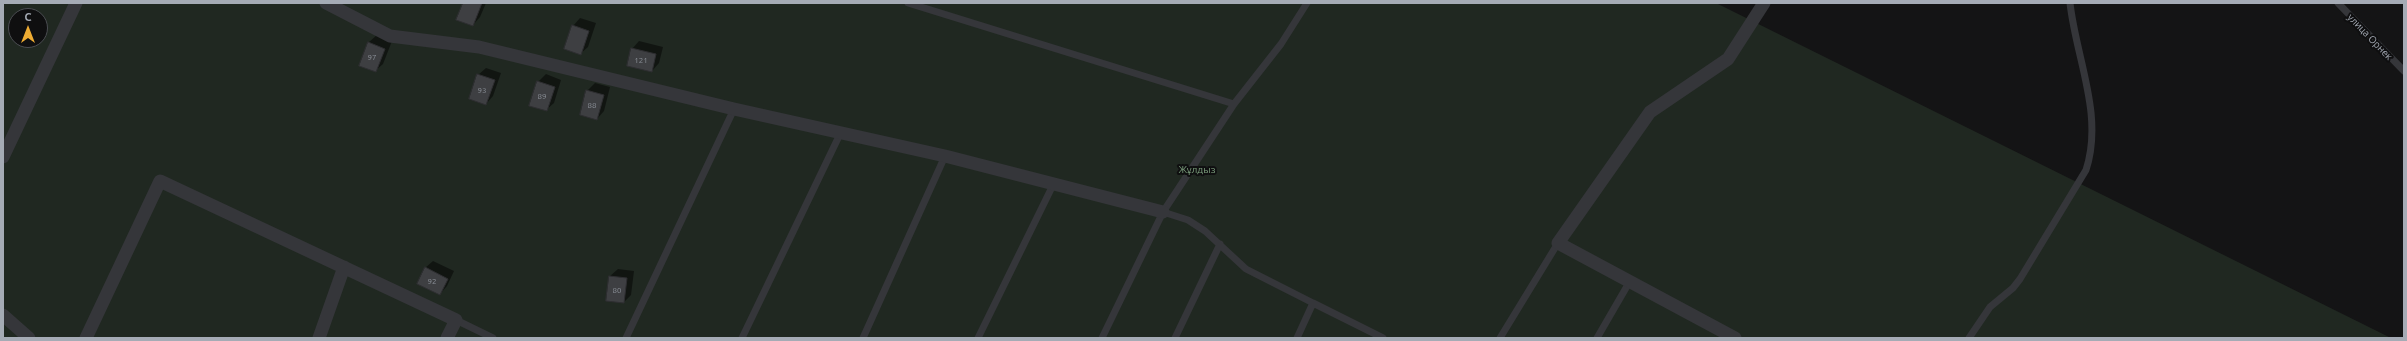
<!DOCTYPE html>
<meta charset="utf-8">
<style>
body{margin:0}
#map{position:relative;width:2407px;height:341px;overflow:hidden;background:#141415;font-family:Ubuntu,sans-serif}
canvas{display:block}
.frame{position:absolute;inset:0;border:4px solid #a5abb5;pointer-events:none}
.north{position:absolute;left:8px;top:8px;width:40px;height:40px;box-sizing:border-box;background:#0f0f10;border:1px solid #4b4d52;border-radius:50%;rotate:0deg;font-size:11px;font-weight:700;line-height:16px;text-align:center;color:#a5abb5}
.north::after{content:'';display:block;margin:auto;width:14px;height:18px;background:#eeac33;clip-path:polygon(50% 0,100% 100%,50% 72%,0 100%)}
</style>
<div id="map">
<canvas width="2407" height="341"></canvas>
<div class="frame"></div>
<div class="north">С</div>
</div>
<script>
const c = document.querySelector('canvas').getContext('2d');
c.lineJoin = 'round';
function fill(path, color) { c.fillStyle = color; c.fill(path, 'evenodd'); }
function trace(path, color, width, dash) { c.strokeStyle = color; c.lineWidth = width; c.lineCap = dash ? 'butt' : 'round'; c.setLineDash(dash || []); c.stroke(path); }
function label(font, color, halo, rows, align = 'center') {
  c.font = font + ' Ubuntu,sans-serif'; c.lineWidth = 4; c.setLineDash([]); c.textBaseline = 'middle'; c.strokeStyle = halo; c.fillStyle = color; for (const [text, x, y, turn = 0] of rows) {
    c.save(); c.translate(x, y); c.rotate((+turn || 0) * Math.PI / 180); c.textAlign = isNaN(turn) ? turn : align; if (halo) c.strokeText(text, 0, 0); c.fillText(text, 0, 0); c.restore();
  }
}
fill(new Path2D(`
 M3,3H1716L2391,338H3ZM16,16H40V40H16Z`), '#202821');
fill(new Path2D(`
 M464,3H486L480,17L473,25Z
 M580,18L596,23L588,47L580,54L573,26Z
 M377,35L392,41L383,64L375,71L360,65L369,42Z
 M639,41L663,47L659,63L652,71L632,49Z
 M486,68L501,73L493,96L486,104L478,75Z
 M546,74L561,80L554,103L546,110L538,82Z
 M595,83L610,87L604,111L597,119L587,91Z
 M433,261L454,271L447,286L440,294L425,268Z
 M618,269L634,271L631,295L624,302L610,276Z`), '#0007');
const building = new Path2D(`
 M463,3H482L473,26L456,20Z
 M572,25L589,31L581,55L564,49Z
 M368,42L385,49L376,72L359,66Z
 M631,48L656,54L652,72L627,66Z
 M477,74L495,80L486,105L469,99Z
 M537,81L555,87L547,111L529,106Z
 M586,90L604,95L597,120L580,115Z
 M425,267L448,279L440,295L417,284Z
 M609,276L627,278L624,303L606,301Z`);
fill(building, '#3e3f42');
trace(building, '#2e2e31', 1);
trace(new Path2D(`
 M908,3L1234,104
 M1307,3L1281,44L1234,104L1163,212L1188,220L1205,231L1246,269L1313,303
 M2338,3L2404,71
 M456,320L493,338
 M626,338L734,109
 M742,338L841,132
 M863,338L945,156
 M978,338L1054,183
 M1102,338L1163,212
 M1175,338L1220,244
 M1297,338L1313,303L1383,338
 M1500,338L1558,243
 M1597,338L1630,281
 M1969,338L1990,307L2013,288L2020,279L2086,170C2104,115 2076,58 2070,3`), '#35363a', 7);
trace(new Path2D(`
 M326,3L390,36L479,47L734,109L945,156L1163,212
 M3,157L76,3
 M3,315L29,338
 M86,338L160,181L456,320L447,338
 M319,338L344,267
 M1735,338L1558,243L1650,112L1728,59L1764,3`), '#35363a', 13);
label('8px', '#8b9098', null, [
 ["97",372,57],
 ["121",641,60],
 ["93",482,90],
 ["89",542,96],
 ["88",592,105],
 ["92",432,281],
 ["80",617,290]
]);
label('10px', '#a5abb5', '#0f0f10', [
 ["улица Орнек",2370,37,46]
]);
label('10px', '#7da07e', '#0f0f10', [
 ["Жұлдыз",1197,170]
]);
</script>
